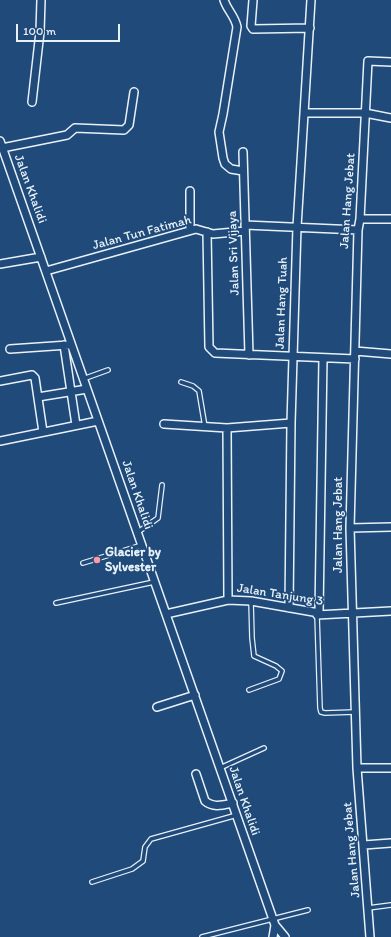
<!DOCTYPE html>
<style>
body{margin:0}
#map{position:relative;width:391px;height:937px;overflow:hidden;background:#1f4a7a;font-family:Itim,sans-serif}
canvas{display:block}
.scale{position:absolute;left:16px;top:24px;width:104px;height:18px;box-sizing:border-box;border:2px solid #e8f1f8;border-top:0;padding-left:5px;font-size:12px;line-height:14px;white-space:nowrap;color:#e8f1f8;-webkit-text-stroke:3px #1f4a7a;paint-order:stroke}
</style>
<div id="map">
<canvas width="391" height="937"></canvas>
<div class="scale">100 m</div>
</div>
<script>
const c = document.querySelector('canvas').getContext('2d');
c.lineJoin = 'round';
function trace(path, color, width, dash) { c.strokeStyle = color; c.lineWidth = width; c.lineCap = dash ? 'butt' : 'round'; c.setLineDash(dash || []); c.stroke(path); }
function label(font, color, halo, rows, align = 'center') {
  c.font = font + ' Itim,sans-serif'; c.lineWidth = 3.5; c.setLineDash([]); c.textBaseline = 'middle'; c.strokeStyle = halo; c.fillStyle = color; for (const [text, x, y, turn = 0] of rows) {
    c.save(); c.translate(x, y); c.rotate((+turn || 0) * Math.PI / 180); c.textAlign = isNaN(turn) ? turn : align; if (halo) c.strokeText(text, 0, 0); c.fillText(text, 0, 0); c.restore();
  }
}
const lane = new Path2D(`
 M83,379L108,370
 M181,382L193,386L199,391L205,427
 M138,532L158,518L162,485
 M83,563L142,545
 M56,603L154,582
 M317,615L320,708L321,712L325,713L355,712
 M249,690L279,679L282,671L276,666L254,656L252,638L251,601
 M220,768L264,748
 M92,882L132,869L143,861L145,847L151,839L237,815
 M368,908L391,905
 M202,937L308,910`);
const street = new Path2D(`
 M224,0C227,10 235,16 237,27L223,114L219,132L223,158L225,164L231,169L243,171
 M253,0L251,26L253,29L310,28
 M32,102L40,32L41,0
 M305,113H365L391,118
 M0,141L275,925L285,937
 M2,148L67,135L75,128L124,130L129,125L134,92
 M243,152L249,355
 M360,219H391
 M245,225L358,230
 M190,230V191
 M207,232L209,347L215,353L355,359
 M0,264L41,257
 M46,271L196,229L213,234L245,231
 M64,345L76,425
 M10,349L68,345
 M355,351L391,354
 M0,381L32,375L35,378L43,432
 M38,397L87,389
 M164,424L227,428L291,423
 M227,428L228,600
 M0,441L98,421
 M350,528L391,527
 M289,608L291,423L297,227L311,0
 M319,613L323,358
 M166,614L228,600L251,601L319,613L317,615L391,611
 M157,707L195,695
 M357,768H391
 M196,774L205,801C213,808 223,805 233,803
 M364,845L391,843
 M273,937L275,925
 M370,937L357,768L350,528L358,230L360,219L368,61L391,62`);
trace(lane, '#e8f1f8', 6);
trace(street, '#e8f1f8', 10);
trace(lane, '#1f4a7a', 3.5);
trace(street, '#1f4a7a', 7);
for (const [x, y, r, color] of [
 [97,560,4,"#ff9aa2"]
]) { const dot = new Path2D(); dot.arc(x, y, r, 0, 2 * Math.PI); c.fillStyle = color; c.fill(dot); trace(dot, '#1f4a7a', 1.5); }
label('13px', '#e8f1f8', '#1f4a7a', [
 ["Jalan Khalidi",30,189,70],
 ["Jalan Hang Jebat",348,201,-86],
 ["Jalan Tun Fatimah",142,233,-15],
 ["Jalan Sri Vijaya",234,253,-92],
 ["Jalan Hang Tuah",282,303,-88],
 ["Jalan Khalidi",137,495,71],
 ["Jalan Hang Jebat",339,525,-90],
 ["Jalan Tanjung 3",280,595,9],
 ["Jalan Khalidi",244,801,71],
 ["Jalan Hang Jebat",352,850,-95]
]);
label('bold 13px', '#e8f1f8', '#1f4a7a', [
 ["Glacier by",105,553],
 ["Sylvester",105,568]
], 'left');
</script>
